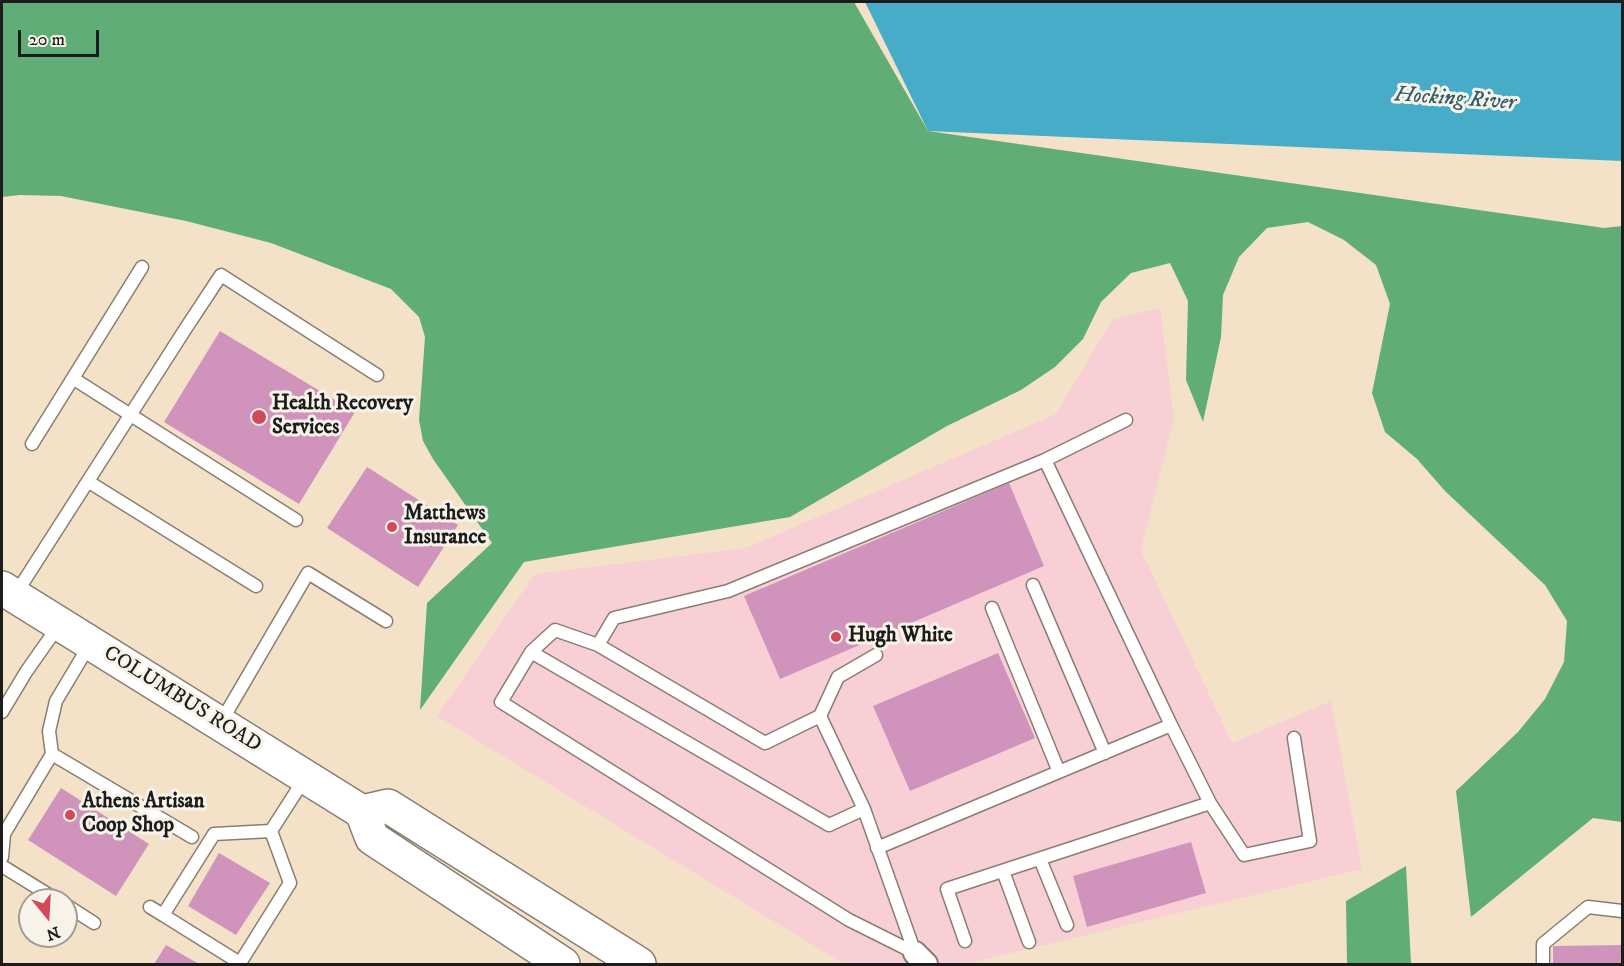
<!DOCTYPE html>
<style>
body{margin:0}
#map{position:relative;width:1624px;height:966px;overflow:hidden;background:#f3e2c8;font-family:"IM FELL DW Pica",serif}
canvas{display:block}
.frame{position:absolute;inset:0;border:3px solid #1c1c1c;pointer-events:none}
.north{position:absolute;left:18px;top:888px;width:60px;height:60px;box-sizing:border-box;background:#f7f3e8;border:2px solid #9f9d96;border-radius:50%;rotate:162deg;font-size:16px;font-weight:700;line-height:24px;text-align:center;color:#1c1c1c}
.north::after{content:'';display:block;margin:auto;width:21px;height:27px;background:#d1495b;clip-path:polygon(50% 0,100% 100%,50% 72%,0 100%)}
.scale{position:absolute;left:18px;top:30px;width:81px;height:27px;box-sizing:border-box;border:3px solid #1c1c1c;border-top:0;padding-left:8px;font-size:18px;line-height:21px;white-space:nowrap;color:#1c1c1c;-webkit-text-stroke:4px #f7f3e8;paint-order:stroke}
</style>
<div id="map">
<canvas width="1624" height="966"></canvas>
<div class="frame"></div>
<div class="north">N</div>
<div class="scale">20 m</div>
</div>
<script>
const c = document.querySelector('canvas').getContext('2d');
c.lineJoin = 'round';
function fill(path, color) { c.fillStyle = color; c.fill(path, 'evenodd'); }
function trace(path, color, width, dash) { c.strokeStyle = color; c.lineWidth = width; c.lineCap = dash ? 'butt' : 'round'; c.setLineDash(dash || []); c.stroke(path); }
function label(font, color, halo, rows, align = 'center') {
  c.font = font + ' "IM FELL DW Pica",serif'; c.lineWidth = 6; c.setLineDash([]); c.textBaseline = 'middle'; c.strokeStyle = halo; c.fillStyle = color; for (const [text, x, y, turn = 0] of rows) {
    c.save(); c.translate(x, y); c.rotate((+turn || 0) * Math.PI / 180); c.textAlign = isNaN(turn) ? turn : align; if (halo) c.strokeText(text, 0, 0); c.fillText(text, 0, 0); c.restore();
  }
}
fill(new Path2D(`
 M1160,308L1174,418L1141,550L1232,743L1331,701L1362,869L965,964H844L437,716L535,574L746,548L1056,414L1113,319Z`), '#f7cfd5');
fill(new Path2D(`
 M2,2H854L928,131L1604,228L1622,226V822L1593,818L1471,917L1456,791L1518,732L1545,699L1564,662L1567,621L1545,585L1445,491L1417,459L1385,432L1372,393L1390,304L1376,265L1344,240L1308,222L1267,228L1239,257L1223,295L1221,337L1203,422L1186,380L1188,301L1170,263L1131,273L1101,302L1083,339L1055,367L1021,390L947,426L790,517L524,562L420,710L427,603L492,543L433,459L423,441L419,420L425,337L419,317L391,289L271,243L186,221L61,196L20,195L2,197Z
 M1406,866L1411,964H1347L1346,901Z`), '#60ad78');
fill(new Path2D(`
 M865,2H1622V161L928,131Z`), '#47acc7');
fill(new Path2D(`
 M220,331L355,412L299,504L164,422Z
 M367,467L458,525L418,587L327,528Z
 M1009,483L1044,566L780,679L744,596Z
 M998,653L1035,738L910,791L873,706Z
 M61,788L149,844L116,896L28,840Z
 M1191,842L1206,893L1087,927L1073,876Z
 M219,853L270,883L236,935L188,906Z
 M166,945L199,964H154Z
 M1622,945V964H1553V946Z`), '#d094bc');
const service = new Path2D(`
 M74,379L296,520
 M32,444L142,267
 M89,482L256,586
 M1033,585L1105,753
 M15,595L186,328L221,275L377,375
 M992,608L1059,772
 M90,644L56,701L49,731L52,754L192,837
 M598,645L614,618L728,591L1045,460L1126,420
 M531,652L555,630L598,645L765,743L820,716L838,677L876,655
 M2,712L26,672L59,625
 M820,716L864,809L915,953
 M221,722L308,573L386,621
 M1171,725L1210,803L1244,855L1310,841L1294,738
 M864,809L829,825L531,652L501,702L849,920L915,953
 M271,831L214,834L163,915L240,963L290,883L271,831L305,778
 M877,848L1171,725L1045,460
 M2,857L4,834L52,754
 M1040,859L1067,925
 M2,866L57,900
 M1003,871L1029,942
 M66,905L94,923
 M150,907L163,915
 M965,941L947,889L1210,803
 M1543,964V944L1588,907L1622,911`);
const minor = new Path2D(`
 M915,953L926,964`);
const secondary = new Path2D(`
 M2,588L362,812L372,838L563,964
 M362,812L388,806L639,964`);
trace(service, '#887f72', 15);
trace(minor, '#887f72', 26);
trace(secondary, '#887f72', 36);
trace(service, '#fff', 12);
trace(minor, '#fff', 22);
trace(secondary, '#fff', 33);
for (const [x, y, r, color] of [
 [259,417,8,"#d1495b"],
 [392,527,6,"#d1495b"],
 [836,637,6,"#d1495b"],
 [70,815,6,"#d1495b"]
]) { const dot = new Path2D(); dot.arc(x, y, r, 0, 2 * Math.PI); c.fillStyle = color; c.fill(dot); trace(dot, '#f7f3e8', 2); }
label('bold 21px', '#1c1c1c', '#f7f3e8', [
 ["Health Recovery",272,405],
 ["Services",272,429],
 ["Matthews",404,515],
 ["Insurance",404,539],
 ["Hugh White",848,637],
 ["Athens Artisan",82,803],
 ["Coop Shop",82,827]
], 'left');
label('21px', '#1c1c1c', '#f7f3e8', [
 ["COLUMBUS ROAD",182,700,32]
]);
label('italic 22px', '#2f5d69', '#f7f3e8', [
 ["Hocking River",1455,100,4]
]);
</script>
